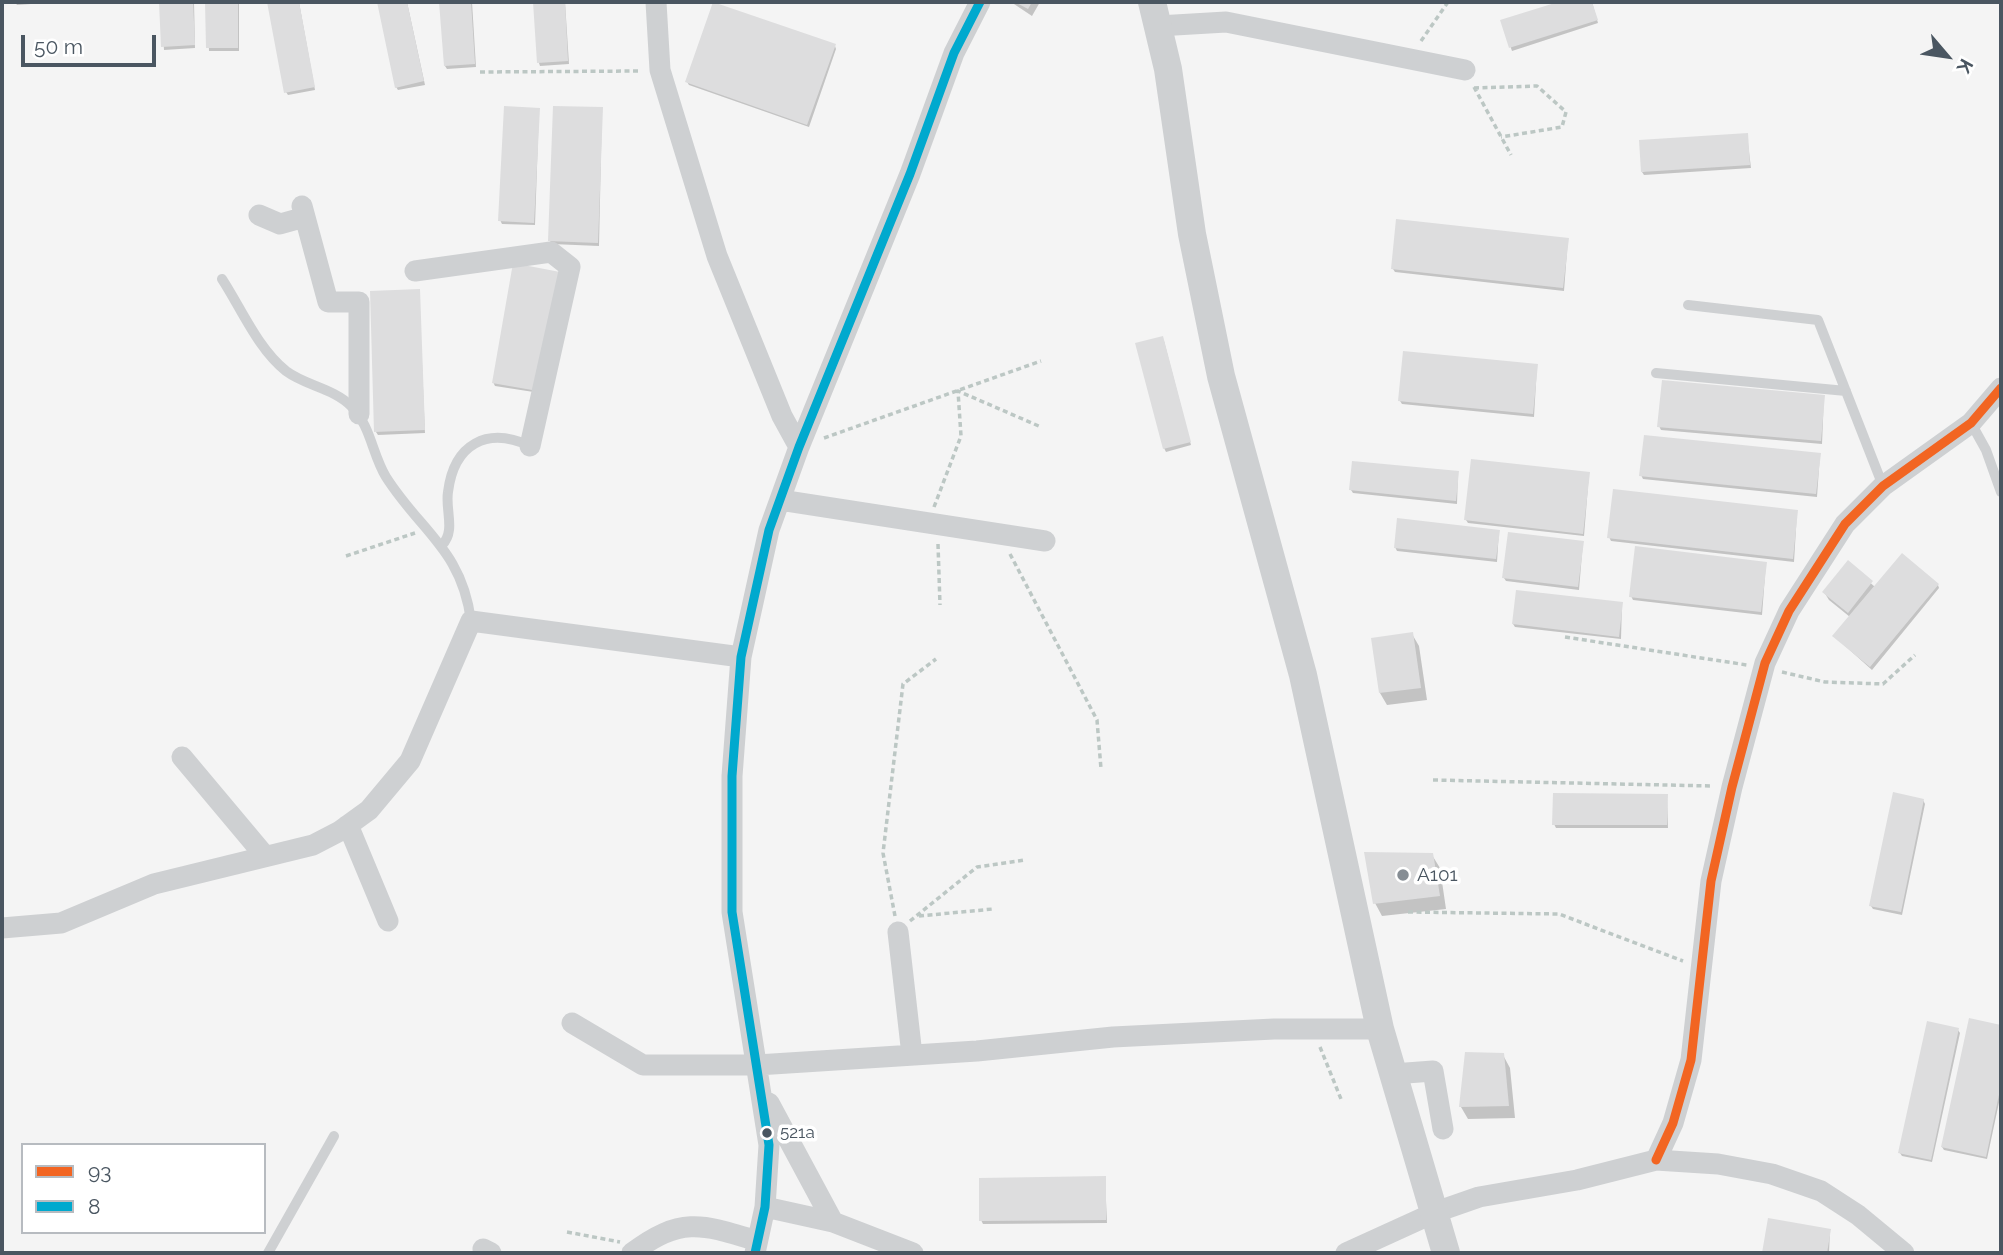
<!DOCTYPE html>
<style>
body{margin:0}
#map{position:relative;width:2003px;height:1255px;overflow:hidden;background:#f4f4f4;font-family:Raleway,sans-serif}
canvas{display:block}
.frame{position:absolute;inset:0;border:4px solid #4a5661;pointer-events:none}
.legend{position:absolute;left:21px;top:1143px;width:245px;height:91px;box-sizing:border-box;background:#fff;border:2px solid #b7bbc0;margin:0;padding:9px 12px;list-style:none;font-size:21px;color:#4a5661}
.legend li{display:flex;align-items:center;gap:14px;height:35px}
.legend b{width:35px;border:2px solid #b7bbc0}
.north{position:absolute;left:1912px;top:21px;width:70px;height:70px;-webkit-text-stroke:5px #fff;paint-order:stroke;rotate:119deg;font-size:19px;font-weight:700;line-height:28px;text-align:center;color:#4a5661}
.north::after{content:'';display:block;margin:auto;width:24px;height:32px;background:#4a5661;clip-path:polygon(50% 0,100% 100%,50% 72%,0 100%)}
.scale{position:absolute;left:21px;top:35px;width:135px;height:32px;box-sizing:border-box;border:4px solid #4a5661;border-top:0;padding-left:9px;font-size:21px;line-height:24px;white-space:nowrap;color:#4a5661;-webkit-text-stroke:5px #fff;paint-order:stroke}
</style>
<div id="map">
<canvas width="2003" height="1255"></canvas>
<div class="frame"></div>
<ul class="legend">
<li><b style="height:9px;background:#f26522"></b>93</li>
<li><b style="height:9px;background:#00a9ce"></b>8</li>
</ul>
<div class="north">K</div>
<div class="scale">50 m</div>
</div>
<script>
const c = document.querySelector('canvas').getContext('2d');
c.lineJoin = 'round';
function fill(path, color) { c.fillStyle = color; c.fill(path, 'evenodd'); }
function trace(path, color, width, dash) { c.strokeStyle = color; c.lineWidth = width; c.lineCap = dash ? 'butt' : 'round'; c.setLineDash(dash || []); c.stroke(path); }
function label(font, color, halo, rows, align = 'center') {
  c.font = font + ' Raleway,sans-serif'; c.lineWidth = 7; c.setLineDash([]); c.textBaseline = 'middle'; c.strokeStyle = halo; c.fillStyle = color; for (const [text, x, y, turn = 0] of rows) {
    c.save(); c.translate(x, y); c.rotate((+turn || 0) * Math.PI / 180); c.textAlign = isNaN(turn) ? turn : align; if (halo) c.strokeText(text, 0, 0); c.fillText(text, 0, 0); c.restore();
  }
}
fill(new Path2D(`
 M15,2H59L17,5Z
 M161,2H194L195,48L164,50Z
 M207,2H239V51H209Z
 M269,2H299L315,90L288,95L286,92Z
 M379,2H407L425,85L398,90L396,87Z
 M441,2H472L476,67L447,69L445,66Z
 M535,2H565L569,64L540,66L539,63Z
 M1011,2H1040L1032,16Z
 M1564,2H1592L1598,23L1512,51L1502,22Z
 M835,46L836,49L809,127L689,85L687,82Z
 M602,109L599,246L552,244L550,241Z
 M539,110L535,225L502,224L500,220Z
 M1747,135L1751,168L1644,175L1642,172Z
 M1568,239L1564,291L1395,272L1393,269Z
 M514,265L540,393L495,386L493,382Z
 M419,291L425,433L378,435L376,432Z
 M1164,341L1191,445L1166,452L1164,448Z
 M1537,366L1534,417L1402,404L1400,401Z
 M1824,396L1822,444L1661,430L1659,426Z
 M1820,454L1817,497L1643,479L1641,475Z
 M1458,473L1457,504L1353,493L1351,490Z
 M1589,474L1584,536L1468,523L1466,520Z
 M1797,512L1794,562L1611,541L1609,537Z
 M1499,531L1497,562L1397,551L1395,547Z
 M1583,542L1579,590L1506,581L1504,578Z
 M1766,563L1762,615L1633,600L1631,596Z
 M1848,563L1875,587L1938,585L1939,588L1872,670L1834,636L1850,617L1829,600L1824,592Z
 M1622,604L1621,639L1515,627L1513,624Z
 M1412,634L1419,646L1427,700L1387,705L1380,693L1373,639Z
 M1667,796L1668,828H1556L1554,824Z
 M1923,800L1925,804L1902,915L1873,909L1871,906Z
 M1432,855L1440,868L1446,909L1382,916L1375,903Z
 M1970,1020L2001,1027V1093L1987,1159L1944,1150L1942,1147Z
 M1958,1030L1960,1033L1932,1162L1902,1156L1900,1153Z
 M1466,1054L1503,1055L1510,1068L1515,1118L1468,1119L1461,1107Z
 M1105,1178L1107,1223L983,1224L981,1220Z
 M1769,1220L1830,1231L1829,1253H1764Z`), '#0003');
fill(new Path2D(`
 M159,2H193L195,45L161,47Z
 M205,2H238V48H206Z
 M267,2H299L315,87L284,93Z
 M377,2H407L424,81L395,88Z
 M439,2H471L475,64L444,66Z
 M533,2H565L568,61L537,63Z
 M713,2L836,44L807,125L685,82Z
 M1015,2H1032L1028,9Z
 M1558,2H1592L1598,20L1509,48L1500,20Z
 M504,106L540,108L534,223L498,221Z
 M553,106L603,107L598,243L548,241Z
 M1748,133L1750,165L1641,172L1639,140Z
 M1396,219L1569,238L1563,288L1391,269Z
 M513,263L560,272L538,391L492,383Z
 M420,289L425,430L374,432L370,291Z
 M1163,336L1191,442L1163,449L1135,343Z
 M1403,351L1538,364L1533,414L1398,401Z
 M1662,380L1825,395L1821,441L1657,427Z
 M1644,435L1821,453L1816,494L1639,476Z
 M1471,459L1590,472L1583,534L1464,520Z
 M1352,461L1459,471L1456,501L1349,490Z
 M1613,489L1798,510L1793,559L1607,538Z
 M1397,518L1500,530L1496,559L1394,548Z
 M1508,532L1584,541L1578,587L1502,578Z
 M1635,546L1767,562L1761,612L1629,597Z
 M1902,553L1939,584L1870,667L1832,636Z
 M1848,560L1873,581L1848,613L1822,592Z
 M1516,590L1623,602L1619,637L1512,624Z
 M1413,632L1421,688L1379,693L1371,638Z
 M1893,792L1924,799L1901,912L1869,906Z
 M1553,793L1668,794L1667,825H1552Z
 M1364,852L1433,853L1440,896L1373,904Z
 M1969,1018L2001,1025V1085L1986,1157L1941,1147Z
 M1927,1021L1959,1028L1931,1160L1898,1153Z
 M1465,1052L1504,1053L1509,1106L1459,1107Z
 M1106,1176V1220L979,1221V1178Z
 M1768,1218L1831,1229L1827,1253H1762Z`), '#ddddde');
trace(new Path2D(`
 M1421,41L1448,2
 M480,72L640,71
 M1474,87L1511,155
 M1474,88L1537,86L1566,112L1562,127L1501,137
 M824,438L1041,361
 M934,507L961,436L958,391L1041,427
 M938,544L940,605
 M1010,554L1097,720L1101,769
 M346,556L415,533
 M1565,637L1747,665
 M1782,672L1825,682L1883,684L1915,655
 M1433,780L1712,786
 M1408,912L1559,914L1683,961
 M895,916L883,853L903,684L936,659
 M919,916L993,909
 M910,921L977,867L1025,860
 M1320,1047L1341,1099
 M567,1232L620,1242`), '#bcc7c4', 3.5, [5, 3.5]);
trace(new Path2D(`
 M222,279C241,308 258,349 286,371C306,386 333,388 351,406C371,426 372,454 386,477C421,532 462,550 471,621
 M1688,305L1818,320L1883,486
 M1656,373L1846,391
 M1971,423L1986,450L2001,492
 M442,545C456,531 445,510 448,492C454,444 487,426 530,446
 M268,1253L334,1136`), '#ced0d2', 10);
trace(new Path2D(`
 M656,2L660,70L717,256L782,416L799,447
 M1158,26L1226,22L1465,70
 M302,206L328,302H359V414
 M259,215L280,224L305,217
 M415,271L551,252L570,267L530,446
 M780,500L1045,541
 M182,757L265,856
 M348,825L388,921
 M2,928L61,923L154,884L313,845L340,831L369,810L410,761L471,621L741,657
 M898,932L912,1055
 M572,1023L643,1065H757L977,1051L1113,1037L1274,1029H1380
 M1393,1074L1433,1071L1443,1129
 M769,1103L833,1222
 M1656,1160L1673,1123L1691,1060L1711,881L1732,787L1765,663L1789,611L1845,524L1883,486L1971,423L2001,388
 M765,1207L833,1222L913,1253
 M483,1249L491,1253
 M632,1253C681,1216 702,1224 757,1241
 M755,1253L765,1207L769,1145L732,912V776L741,657L769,530L799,447L910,174L954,53L980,2
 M1346,1253L1436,1212L1479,1197L1577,1180L1656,1160L1718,1164L1772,1174L1821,1191L1858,1215L1904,1253`), '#ced0d2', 21);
trace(new Path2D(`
 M1152,2L1168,69L1192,234L1221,376L1303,675L1380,1029L1446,1253`), '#ced0d2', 28);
trace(new Path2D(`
 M1656,1160L1673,1123L1691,1060L1711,881L1732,787L1765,663L1789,611L1845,524L1883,486L1971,423L2001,388`), '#f26522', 9);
trace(new Path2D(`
 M755,1253L765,1207L769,1145L732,912V776L741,657L769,530L799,447L910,174L954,53L980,2`), '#00a9ce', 9);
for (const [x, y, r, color] of [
 [1403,875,7,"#868d94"],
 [767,1133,6,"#4a5661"]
]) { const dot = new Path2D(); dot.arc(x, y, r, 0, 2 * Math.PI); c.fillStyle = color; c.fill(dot); trace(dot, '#fff', 2.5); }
label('17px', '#4a5661', '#fff', [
 ["521a",780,1133]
], 'left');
label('19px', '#4a5661', '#fff', [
 ["A101",1417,875]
], 'left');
</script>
